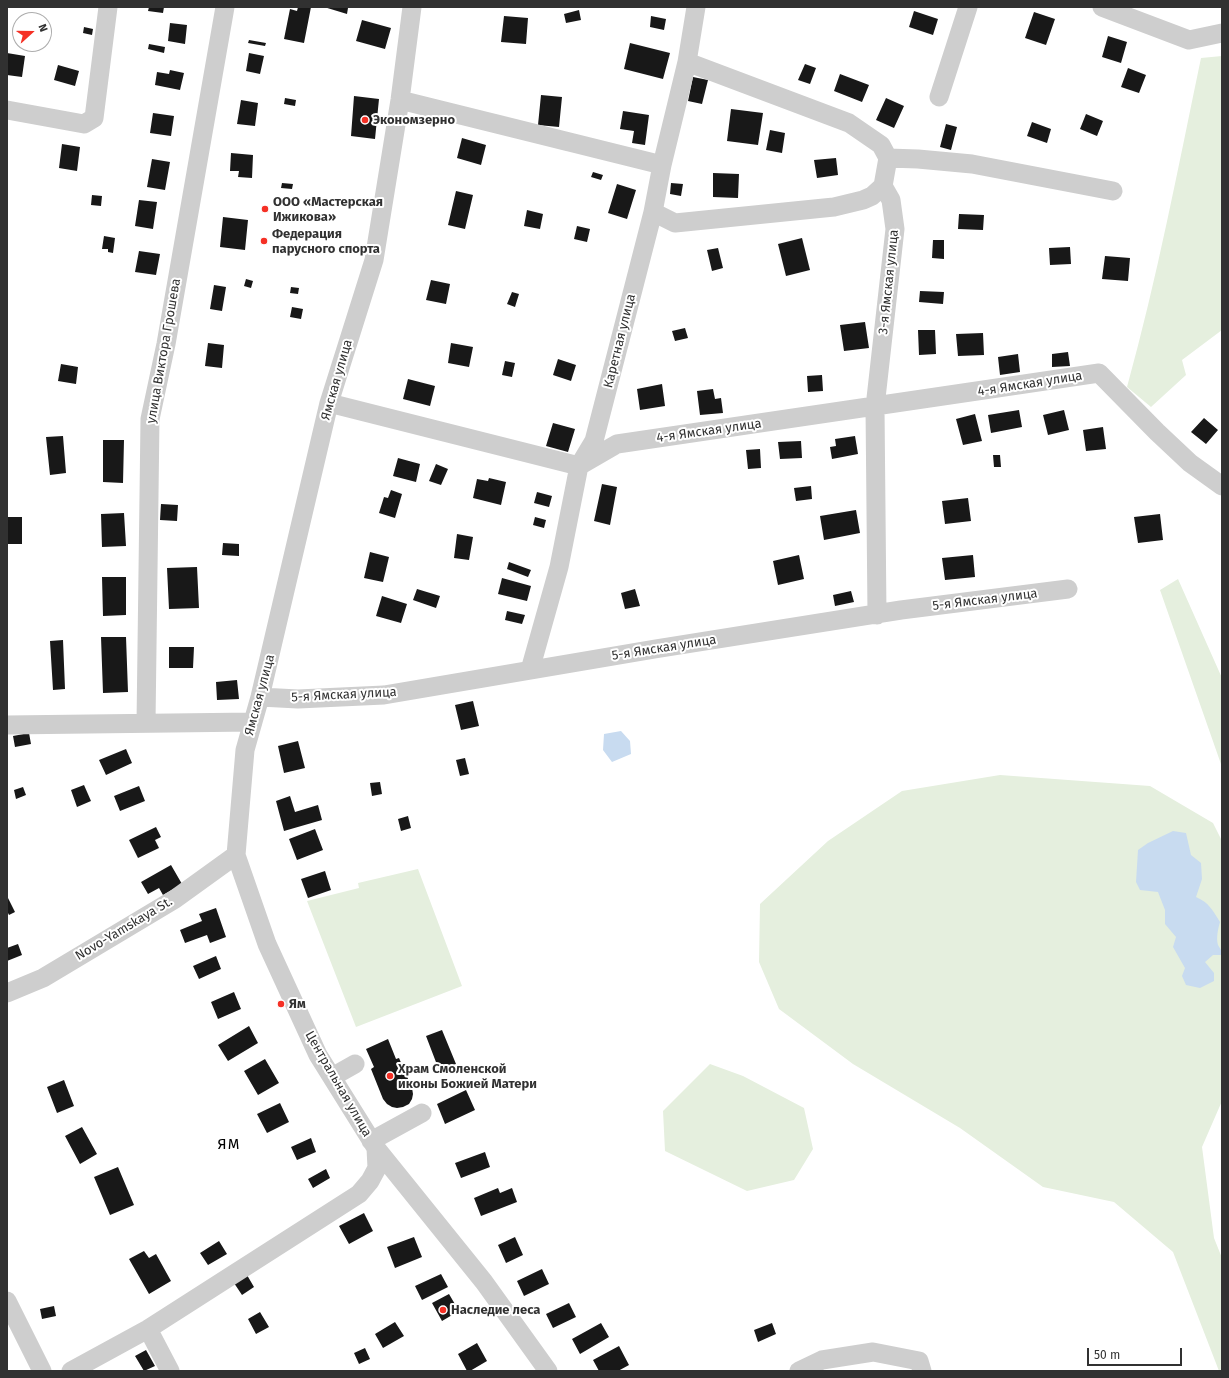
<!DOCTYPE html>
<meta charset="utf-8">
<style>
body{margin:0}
#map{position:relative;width:1229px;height:1378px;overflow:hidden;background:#fff;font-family:"Fira Sans",sans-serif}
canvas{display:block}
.frame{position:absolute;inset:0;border:8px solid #313131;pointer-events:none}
.north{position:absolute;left:12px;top:12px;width:40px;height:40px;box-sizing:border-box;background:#fff;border:1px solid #adadad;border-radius:50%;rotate:69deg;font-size:11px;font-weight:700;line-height:16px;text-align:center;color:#313131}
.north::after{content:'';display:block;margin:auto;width:14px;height:18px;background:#f53025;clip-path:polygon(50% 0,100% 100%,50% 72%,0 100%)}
.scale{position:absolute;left:1087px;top:1348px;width:95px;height:18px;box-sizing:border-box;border:2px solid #313131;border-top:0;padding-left:5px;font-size:12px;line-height:14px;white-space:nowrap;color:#313131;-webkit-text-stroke:3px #fff;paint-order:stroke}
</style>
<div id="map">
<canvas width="1229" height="1378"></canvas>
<div class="frame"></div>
<div class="north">N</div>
<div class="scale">50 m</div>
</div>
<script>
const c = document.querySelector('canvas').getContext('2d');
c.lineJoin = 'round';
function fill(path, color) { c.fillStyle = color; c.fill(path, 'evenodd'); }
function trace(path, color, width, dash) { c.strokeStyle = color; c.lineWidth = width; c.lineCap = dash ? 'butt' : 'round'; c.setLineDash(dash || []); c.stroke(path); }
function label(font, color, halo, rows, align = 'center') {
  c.font = font + ' "Fira Sans",sans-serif'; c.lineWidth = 4; c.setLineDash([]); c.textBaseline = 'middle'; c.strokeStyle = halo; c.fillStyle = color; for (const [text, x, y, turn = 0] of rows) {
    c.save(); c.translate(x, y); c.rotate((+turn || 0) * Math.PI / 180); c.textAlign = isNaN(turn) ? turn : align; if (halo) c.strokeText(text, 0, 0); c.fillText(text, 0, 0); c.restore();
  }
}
fill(new Path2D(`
 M1222,56V330L1182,360L1186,375L1151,407L1127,387C1157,279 1178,168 1201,58Z
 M1178,579L1222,678V767L1160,590Z
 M1000,775L1150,786L1213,823L1222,841V1101L1202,1147L1214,1238L1222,1258V1371H1219L1173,1252L1114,1202L1043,1187L960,1128L853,1064L779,1009L759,962L760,904L828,841L902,791Z
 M418,869L462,986L356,1027L307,901L359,888L358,883Z
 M710,1064L743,1076L804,1108L813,1149L794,1180L747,1191L665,1151L663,1111Z`), '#e5efde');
fill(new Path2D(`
 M621,731L630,741L631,754L612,762L603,750L604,734Z
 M1173,831L1186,833L1191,855L1201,863L1202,879L1196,897C1209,903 1212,909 1220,922C1218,929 1216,938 1218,945C1220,949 1222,950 1222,955H1213L1205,962L1214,973V981L1200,988L1186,985L1182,976L1185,968L1173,947L1176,937L1165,924V910L1158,892L1140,890L1136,882L1138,850L1148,843Z`), '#c8dbf0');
fill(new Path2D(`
 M149,7H164L163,13L148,11Z
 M298,7H311L304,43L284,39L290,9L297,11Z
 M324,7H346L348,8L347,14Z
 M579,10L581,20L566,23L564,14Z
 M914,11L938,19L933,35L909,27Z
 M1034,12L1055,19L1046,45L1025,38Z
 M504,16L528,18L526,44L501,42Z
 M651,16L666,19L664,30L650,27Z
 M362,20L391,28L385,49L356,41Z
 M170,23L187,25L185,44L168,41Z
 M84,27L93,29L92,35L83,33Z
 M1108,36L1127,42L1121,63L1102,57Z
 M249,40L266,43L265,46L248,43Z
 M630,43L670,53L663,79L624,69Z
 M149,44L165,47L164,53L148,49Z
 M7,53L25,56L22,77L7,75Z
 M249,53L264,56L260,74L246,71Z
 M805,64L816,68L810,84L798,80Z
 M58,65L79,71L75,86L54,80Z
 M1128,68L1146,75L1139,93L1121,87Z
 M170,70L184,73L180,90L155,85L157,72L169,74Z
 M840,74L869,85L862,102L834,91Z
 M693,77L708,80L702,104L688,101Z
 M541,95L562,97L559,127L538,125Z
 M354,96L379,99L375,139L351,136Z
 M285,98L296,100L295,106L284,104Z
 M886,98L904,106L894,128L876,120Z
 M241,100L258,103L255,126L237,124Z
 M731,109L763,113L758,145L727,141Z
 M623,111L649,115L645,145L632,143L634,131L620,129Z
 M153,113L174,116L171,136L150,133Z
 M1086,114L1103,121L1097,136L1080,129Z
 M1032,122L1051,129L1047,143L1027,136Z
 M946,124L957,127L951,150L940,147Z
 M770,130L785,133L782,153L766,150Z
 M462,138L486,145L481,165L457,158Z
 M62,144L80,147L77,171L59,168Z
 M231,153L253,155L252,178L238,177L239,171H230Z
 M836,158L838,175L817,178L814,160Z
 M152,159L170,162L165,190L147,187Z
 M593,172L603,175L601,180L591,177Z
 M713,173L739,174L738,198L713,197Z
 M282,183L293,184L292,189L281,188Z
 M671,183L683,184L681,196L670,194Z
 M617,184L636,190L627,219L608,213Z
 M456,191L473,195L465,229L448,225Z
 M92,195L102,196L101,206L91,205Z
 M139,200L157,202L153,229L135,226Z
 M527,210L543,214L540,229L524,226Z
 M959,214L984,215L983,230L958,229Z
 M223,217L248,220L245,250L220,247Z
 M577,226L590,229L587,242L574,239Z
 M104,236L115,238L113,253L108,252V249H102Z
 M802,238L810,270L786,276L778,244Z
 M933,240H944V259L932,258Z
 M1070,247L1071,264L1050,265L1049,248Z
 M718,248L723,268L712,271L707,250Z
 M139,251L160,254L156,275L135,272Z
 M1105,256L1130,258L1128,281L1102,279Z
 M246,279L253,281L251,288L244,286Z
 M431,280L450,284L446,304L426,300Z
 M214,285L226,287L222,311L210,309Z
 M291,287L299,288L298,294L290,293Z
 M920,291L944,292L943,304L919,302Z
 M512,292L519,294L515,307L507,304Z
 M292,307L303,309L301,319L290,317Z
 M865,322L869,348L844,351L840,325Z
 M685,328L688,338L675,341L672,331Z
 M918,330H935L936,354L919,355Z
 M983,333L984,355L958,356L956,334Z
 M208,343L224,345L222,368L205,366Z
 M451,343L473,347L469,367L448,363Z
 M1068,352L1070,366L1052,367V354Z
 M1018,354L1020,372L1000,375L998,357Z
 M558,359L576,365L571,381L553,375Z
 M505,361L515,363L512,377L502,375Z
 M61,364L78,367L76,384L58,381Z
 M822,375L823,391L808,392L807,376Z
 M408,379L435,386L430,406L403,399Z
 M662,384L665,406L640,410L637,389Z
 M713,389L715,399L721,398L723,413L700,415L697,391Z
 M1019,410L1022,427L991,433L988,415Z
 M1064,410L1069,430L1048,435L1043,415Z
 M975,414L982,441L963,445L956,419Z
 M1204,418L1218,430L1206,444L1191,432Z
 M553,423L575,429L568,452L546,446Z
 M1103,427L1106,449L1086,451L1083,430Z
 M63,436L66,473L50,475L46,437Z
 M855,436L858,454L832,459L830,447L836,446L835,439Z
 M103,440H124L123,483L103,482Z
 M801,441L802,458L780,459L778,442Z
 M760,449L761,468L748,469L746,450Z
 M993,455H1000L1001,467H994Z
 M398,458L420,464L416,482L393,476Z
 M436,464L448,469L441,485L429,481Z
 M489,478L506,482L501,505L473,498L477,479L488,481Z
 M602,484L617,487L610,525L594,521Z
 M811,486L812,499L796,501L794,488Z
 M391,490L402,494L395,518L379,513L384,497L388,498Z
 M537,492L552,496L549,507L534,503Z
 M968,498L971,521L945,524L942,501Z
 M161,504L178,505L177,521L160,520Z
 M856,510L860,533L824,540L820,516Z
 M124,513L126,546L102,547L101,514Z
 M1160,514L1163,540L1138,543L1134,517Z
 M7,517H22V544H7Z
 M535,517L546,520L544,528L533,525Z
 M457,534L473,537L469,560L454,558Z
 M223,543L239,544V556L222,555Z
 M370,552L389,557L383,582L364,578Z
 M799,555L804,579L778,585L773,561Z
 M973,555L975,577L945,580L942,558Z
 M509,562L531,570L528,577L507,569Z
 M197,567L199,608L169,609L167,568Z
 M102,577H126V615L103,616Z
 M502,578L531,586L527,601L498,594Z
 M417,589L440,596L436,608L413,600Z
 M635,589L640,606L625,609L621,593Z
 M851,591L854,602L835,606L833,595Z
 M382,596L407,604L401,623L376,616Z
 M507,611L525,615L522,624L505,620Z
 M101,637H126L128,692L103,693Z
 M63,640L65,689L53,690L50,641Z
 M169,647H194L193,668H169Z
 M237,680L239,699L217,700L216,682Z
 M473,701L479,726L461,730L455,705Z
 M29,733L31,744L15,747L13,736Z
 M298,741L305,768L284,773L278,746Z
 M126,749L132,763L106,775L99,760Z
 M465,758L469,774L460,776L456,760Z
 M380,782L382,794L372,796L370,783Z
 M84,785L91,801L77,807L71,790Z
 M139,786L145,801L120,811L114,796Z
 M23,787L26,795L16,799L14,790Z
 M290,796L295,812L318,805L322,820L284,831L276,801Z
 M408,816L411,828L401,831L398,819Z
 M156,827L161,837L155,840L159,848L138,858L129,840Z
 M315,829L323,850L297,860L289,839Z
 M171,865L182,884L163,895L159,888L148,894L141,882Z
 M325,871L331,890L308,898L301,879Z
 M7,896L15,912L9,915L7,911Z
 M216,908L226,937L210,943L207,935L185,943L180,930L202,921L199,914Z
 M18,944L22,955L7,961V948Z
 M216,956L221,969L199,979L193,966Z
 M234,992L241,1009L218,1019L211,1002Z
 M249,1026L258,1043L228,1061L218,1045Z
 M442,1030L456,1064L439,1070L426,1036Z
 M388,1039L396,1059L399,1058L412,1088L413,1094L412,1099L409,1104L403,1107L397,1108L392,1107L387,1104L383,1099L371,1069L374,1067L366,1049Z
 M265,1059L279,1083L258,1095L244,1071Z
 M64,1080L74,1106L57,1113L47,1087Z
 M466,1090L475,1110L445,1124L437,1104Z
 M280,1103L289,1122L267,1133L257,1114Z
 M82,1127L97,1154L80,1164L65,1136Z
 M311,1138L316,1152L297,1160L291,1147Z
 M485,1152L490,1167L461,1178L455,1163Z
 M118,1167L134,1205L110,1215L94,1177Z
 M326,1169L330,1178L313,1188L308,1179Z
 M498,1188L500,1193L512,1188L517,1202L481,1216L474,1198Z
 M364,1213L373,1231L349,1244L339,1226Z
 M414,1237L422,1257L395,1268L387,1247Z
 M515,1237L523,1255L506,1263L498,1245Z
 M219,1241L227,1254L208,1265L200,1253Z
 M144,1251L149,1258L156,1254L171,1281L149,1294L129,1259Z
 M542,1269L549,1284L524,1296L517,1281Z
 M441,1274L448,1287L422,1300L415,1286Z
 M247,1275L254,1287L242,1295L234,1283Z
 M449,1294L459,1311L442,1321L432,1303Z
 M569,1303L576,1317L553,1328L546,1314Z
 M54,1306L56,1316L42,1319L40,1309Z
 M260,1312L269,1327L256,1334L248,1319Z
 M395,1322L404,1336L383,1348L375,1334Z
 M601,1323L609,1337L580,1354L572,1339Z
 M772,1323L776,1334L758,1342L754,1330Z
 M477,1343L487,1361L470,1371H467L458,1354Z
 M619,1346L629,1365L618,1371H599L593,1360Z
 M365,1348L370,1359L359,1364L354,1353Z
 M146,1350L155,1366L144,1371L135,1356Z`), '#181818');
trace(new Path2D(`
 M412,7L400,100L374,260L329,403L260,697L245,750L236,855L267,944L318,1055L376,1148L484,1282L548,1371
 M1102,7L1189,40L1222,33
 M687,62L849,123L881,145L888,158
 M939,97L968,7
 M400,100L662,165
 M7,110L84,124L94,118L108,7
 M888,158L918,159L972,164L1113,191
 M653,212L675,223L834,207L863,200L872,196L883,186
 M329,403L579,466L617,444L1099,373L1157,432L1190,463L1222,486
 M877,615L875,407L895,229L891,200L883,186L888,158
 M530,670L559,567L579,466L594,441L653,212L662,165L687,62L696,7
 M260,697L298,699L384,695L655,649L901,610L1068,589
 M146,723L150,419L166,344L225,7
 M7,725L253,722
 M7,993L43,978L175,899L236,855
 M332,1077L355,1064
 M371,1141L422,1113
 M7,1301L42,1371
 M148,1329L170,1371
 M71,1371L148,1329L359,1194L370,1181L377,1168L376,1148
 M799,1371L822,1360L873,1352L919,1361L922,1371`), '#cecece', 19);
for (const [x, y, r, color] of [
 [365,120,4,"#f53025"],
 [265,209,4,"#f53025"],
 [264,241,4,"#f53025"],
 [281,1004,4,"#f53025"],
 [390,1076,4,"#f53025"],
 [443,1310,4,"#f53025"]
]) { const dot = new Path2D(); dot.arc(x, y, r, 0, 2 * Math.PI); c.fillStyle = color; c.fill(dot); trace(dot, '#fff', 1.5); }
label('bold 13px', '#313131', '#fff', [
 ["Экономзерно",373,120],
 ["ООО «Мастерская",273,202],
 ["Ижикова»",273,217],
 ["Федерация",272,234],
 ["парусного спорта",272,249],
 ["Ям",289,1004],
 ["Храм Смоленской",398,1069],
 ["иконы Божией Матери",398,1084],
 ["Наследие леса",451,1310]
], 'left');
label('13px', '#313131', '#fff', [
 ["3-я Ямская улица",889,282,-84],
 ["Каретная улица",620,341,-76],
 ["улица Виктора Грошева",164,351,-80],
 ["Ямская улица",337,380,-74],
 ["4-я Ямская улица",1030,384,-9],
 ["4-я Ямская улица",709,431,-8],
 ["5-я Ямская улица",985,600,-7],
 ["5-я Ямская улица",664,648,-9],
 ["Ямская улица",260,695,-75],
 ["5-я Ямская улица",344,695,-3],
 ["Novo-Yamskaya St.",124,929,-31],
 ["Центральная улица",338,1084,60]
]);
c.letterSpacing = '1px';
label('15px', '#000', '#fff', [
 ["ЯМ",229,1145]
]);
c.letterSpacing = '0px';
</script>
